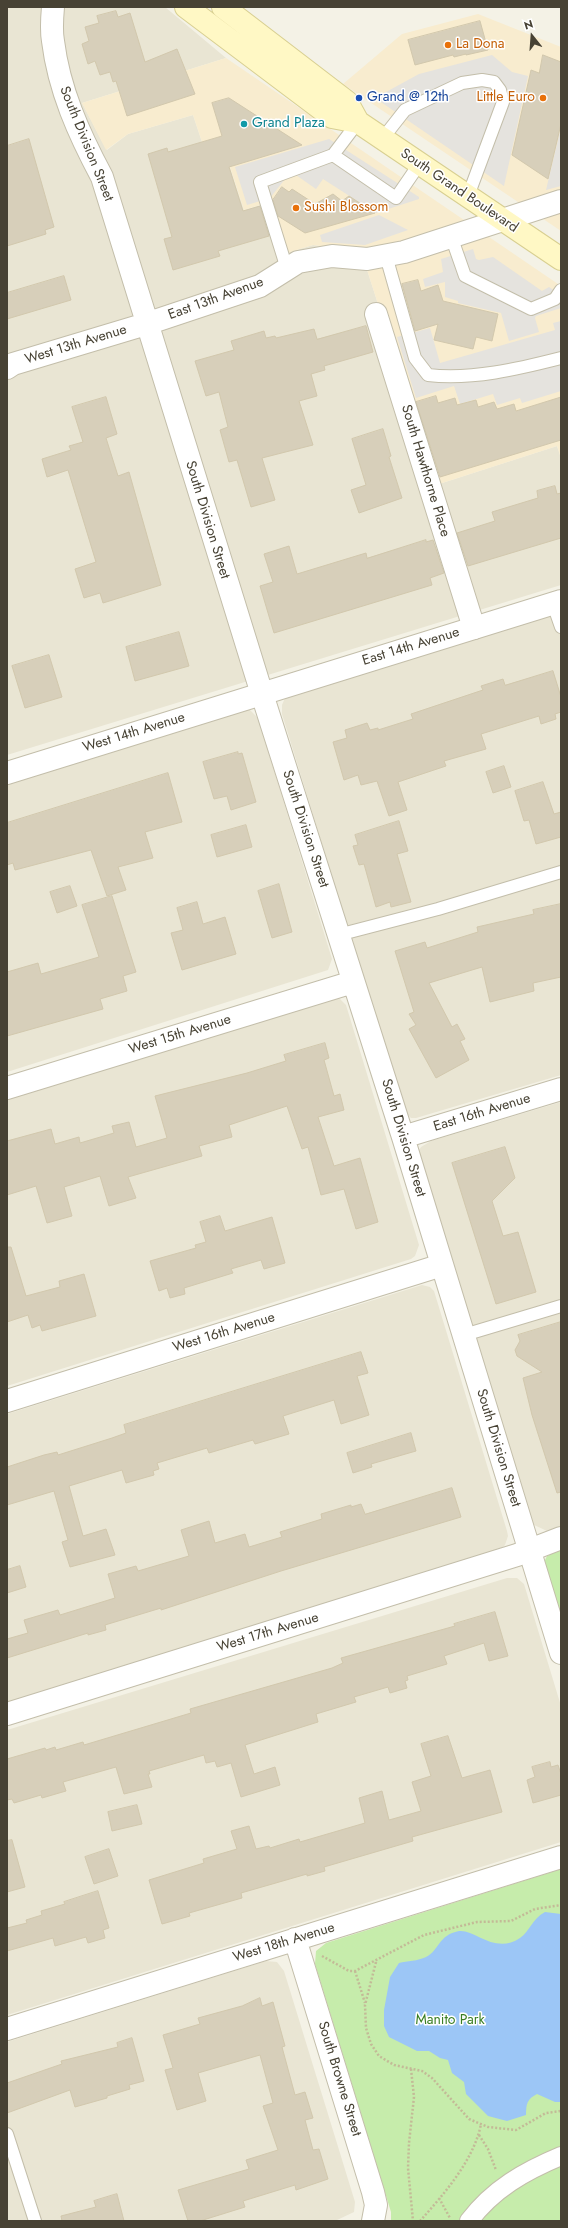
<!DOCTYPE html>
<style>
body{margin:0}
#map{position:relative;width:568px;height:2228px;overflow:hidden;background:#f4f2e6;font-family:Jost,sans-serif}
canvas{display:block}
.frame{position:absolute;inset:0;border:8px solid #474234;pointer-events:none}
.north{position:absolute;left:512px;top:16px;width:40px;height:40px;-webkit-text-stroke:3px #fff;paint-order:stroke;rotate:343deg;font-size:11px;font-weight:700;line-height:16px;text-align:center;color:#474234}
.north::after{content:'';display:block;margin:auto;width:14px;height:18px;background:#474234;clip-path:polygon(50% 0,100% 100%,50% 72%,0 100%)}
</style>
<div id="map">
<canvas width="568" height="2228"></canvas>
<div class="frame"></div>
<div class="north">N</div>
</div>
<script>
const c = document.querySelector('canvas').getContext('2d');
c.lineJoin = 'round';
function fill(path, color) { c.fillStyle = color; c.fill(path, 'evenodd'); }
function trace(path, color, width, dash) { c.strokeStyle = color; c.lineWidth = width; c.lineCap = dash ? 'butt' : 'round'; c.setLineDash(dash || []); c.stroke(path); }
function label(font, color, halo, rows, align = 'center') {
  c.font = font + ' Jost,sans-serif'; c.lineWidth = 3; c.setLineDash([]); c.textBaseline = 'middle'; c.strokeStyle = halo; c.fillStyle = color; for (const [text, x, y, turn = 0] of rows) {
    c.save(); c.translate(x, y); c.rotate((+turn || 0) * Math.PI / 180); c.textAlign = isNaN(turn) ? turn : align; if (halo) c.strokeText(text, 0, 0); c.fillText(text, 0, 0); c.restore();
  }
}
fill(new Path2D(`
 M7,7H165L226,58L82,103L107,150L128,134L193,115L212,172L230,167L244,210L260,205L277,256L313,245L361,251L436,485L557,446L561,458V585L7,755Z
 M561,610V1075L416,1118H411L404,1111L282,714V705L285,698Z
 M249,709L258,718L332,959L328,970L7,1072V779Z
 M339,998L346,1005L419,1245L415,1256L411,1259L7,1386V1097Z
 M561,1102V1527L547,1531L532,1524L418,1152L421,1147L431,1141Z
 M422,1285L430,1287L434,1291L507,1531L508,1536L505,1545L501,1549L7,1704V1414Z
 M507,1578H517L524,1584L561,1706V1842L7,2015V1730Z
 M266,1961L277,1962L284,1971L355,2202L354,2212L335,2221H7V2042Z`), '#e9e5d3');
fill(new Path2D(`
 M478,14L561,47V231L343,84L402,34Z
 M226,58L561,286V458L557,446L436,485L361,251L313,245L277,256L260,205L244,210L230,167L212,172L193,115L128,134L106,150L82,103Z`), '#f8eccf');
fill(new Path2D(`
 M561,1549V1625L543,1564L547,1556Z
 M561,1869V2221H391V2212L315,1964L316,1951L326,1943Z`), '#c6ecab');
fill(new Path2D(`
 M492,55L512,72L528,76L504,186L375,98L419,74Z
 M561,127V186L546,190Z
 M329,139L419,197V199L376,213L323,179L316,189L296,175L285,179L270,198L247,205L235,167Z
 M379,215L408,230L365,245L322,242L320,235Z
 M473,249L476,259L479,260L493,257L542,291L549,287L561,295V308L536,316L535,318L539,332L509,341L501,313L458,303V301L445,297V282L425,287L423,279L443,272L441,259Z
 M561,321V391L522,403L520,398L497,405L493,394L460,404L454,386L416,398L397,337L430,328L440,363L555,330L553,323Z`), '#e5e3de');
fill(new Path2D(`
 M545,1912L561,1914V2102H555L537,2094C527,2099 526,2104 526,2115L507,2121L488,2116L466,2094L464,2082L452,2073L448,2060L440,2058L429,2051H417L389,2037L384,2026V2010L390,1977L399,1963C407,1961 418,1961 426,1957C439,1951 438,1935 459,1931C475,1929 495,1955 520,1938C530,1931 532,1919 545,1912Z`), '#9cc6f6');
const building = new Path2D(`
 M116,11L118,17L130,13L145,62L177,49L195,94L127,116L116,81L113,82L110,72L100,75L95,61L88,64L82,44L89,41L85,27L99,23L97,16Z
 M480,21L488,50L466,55V54L454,57L453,55L415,65L408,40Z
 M543,55L561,62V124L548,179L512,155L531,70L539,73Z
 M229,98L302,145L229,167L243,211L260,206L269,236L218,251L220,256L173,270L164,239L172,237L148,154L167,148L168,152L222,136L212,103Z
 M29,139L54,227L45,230L46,234L7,246V146Z
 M282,187L289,192L292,189L315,204L333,194L342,201L349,196L375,213L305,233L278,216L273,200Z
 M64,276L71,300L7,319V293Z
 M418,280L421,291L438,285L443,301L498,314L492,341L476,337L473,349L434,340L438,324L415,331L402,284Z
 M366,326L373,352L324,366L325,370L311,374L317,396L299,401L313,445L262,458L275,500L251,507L237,460L229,462L220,430L228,427L219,392L206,396L195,361L234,350L231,341L264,331L266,338L275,336L276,338L314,329L317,339Z
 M436,396L438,403L455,398L457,405L476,400L478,407L494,402L497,409L514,404L516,411L561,397V440L440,477L416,402Z
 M106,397L117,434L106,438L118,476L129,472L161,585L103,603L100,593L84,598L75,569L96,562L68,470L47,477L42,459L71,450L69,446L83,442L72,407Z
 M383,429L391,456L389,457L402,498L359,513L351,490L366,485L352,439Z
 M555,486L557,494L561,493V538L468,566L457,533L495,521L492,512L538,498L537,491Z
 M426,540V542L433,540L444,573L430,578L432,585L274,633L260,586L273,582L264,554L289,546L297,574L366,553L367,558Z
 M179,632L189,666L135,681L126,647Z
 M49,655L62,697L25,708L12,666Z
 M553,671L561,697V712L555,714L556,719L541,724L539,716L481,734L486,749L444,761L446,766L398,782L407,810L389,816L377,781L361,785L358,775L344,780L333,742L347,738L345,730L367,723L370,730L378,728V730L413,719L411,714L483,690L481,686L503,679L505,685Z
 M238,752V754L242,753L256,802L231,810L227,796L214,799L203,762Z
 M504,766L511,787L493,793L486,772Z
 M168,773L182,822L145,832L153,858L118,867L126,890L107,896L91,850L15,870L13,863L7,865V823Z
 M543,782L554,814L561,812V837L536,844L529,820L524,821L515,791Z
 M399,821L408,851L397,854L411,902L391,907L390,902L376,907L364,864L359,865L353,846L358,845L355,835Z
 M246,825L252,847L217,857L211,835Z
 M279,884L292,932L272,938L258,891Z
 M70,886L77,906L57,913L50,892Z
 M112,896L136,972L123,976L127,991L100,999L103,1009L7,1036V972L38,963L41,974L99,957L82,905Z
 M197,902L203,924L225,917L236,954L182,970L171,933L183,930L177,908Z
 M561,904V977L533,983L534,991L490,1002L482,967L429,983L452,1027L457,1024L465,1039L460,1041L469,1060L436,1078L409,1029L416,1025L409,1014L414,1012L395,951L425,942L427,948L478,932L477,927L534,914L533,910Z
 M325,1043L329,1058L324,1060L334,1096L340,1094L344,1110L318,1117L334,1166L360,1158L378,1222L356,1229L344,1189L321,1195L308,1147L302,1149L287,1106L229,1125L232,1137L199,1146L202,1156L128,1177L136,1198L109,1206L100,1176L64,1187L72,1216L47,1223L36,1186L7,1195V1141L51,1129L55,1144L79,1137L80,1143L114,1133L112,1126L129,1122L136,1147L167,1138L155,1096L247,1073L286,1061L284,1055Z
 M505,1147L515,1178L492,1201L503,1236L518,1232L536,1292L496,1304L452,1163Z
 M220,1216L225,1231L272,1217L285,1263L264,1269L261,1260L231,1269L233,1273L184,1288L185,1294L170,1298L167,1288L159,1291L150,1261L196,1248L195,1245L206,1242L200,1222Z
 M7,1247H11L26,1296L60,1287L59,1281L84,1274L96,1316L42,1331L40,1325L32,1328L28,1315L7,1322Z
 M561,1322V1492L557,1493L532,1415L523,1378L542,1372L517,1356L515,1350L520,1341L518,1335Z
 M361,1352L368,1373L357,1376L369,1415L341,1424L334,1400L283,1416L289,1434L255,1444L253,1440L209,1453L207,1448L157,1463L159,1469L153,1471L154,1475L126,1483L122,1470L69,1486L83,1536L106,1529L115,1555L70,1567L62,1542L68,1540L54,1491L7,1505V1467L44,1455L57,1452L58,1455L112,1438L126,1433L124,1425Z
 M411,1433L416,1451L371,1464L372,1467L353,1473L347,1453Z
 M452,1488L461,1517L281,1571L161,1610V1608L105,1625L106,1630L88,1635V1633L7,1658V1639L28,1633L24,1620L58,1610L60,1615L115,1598L108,1574L136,1566L138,1571L189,1556L181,1530L209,1521L215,1543L245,1534L249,1547L282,1537L280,1532L322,1519L321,1514L351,1505V1507L361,1504L365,1514Z
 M20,1566L26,1587L7,1593V1570Z
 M495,1612L508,1656L489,1661L484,1643L444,1656L447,1664L407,1676L408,1680L405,1681L407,1688L390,1693L388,1687L354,1697L356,1702L316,1714L318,1722L245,1745L254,1774L275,1767L280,1785L241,1797L231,1763L217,1767L215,1761L206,1763L204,1755L149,1771L150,1774H148L152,1787L124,1794L116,1767L63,1782L66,1791L42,1798L41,1795L14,1803L12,1799L7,1800V1759L45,1748L46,1750L55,1747L56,1750L83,1742L84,1745L191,1713L190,1709L332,1668L343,1663L341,1658L455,1626L454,1624Z
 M448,1736L462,1778L490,1770L502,1812L412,1837L413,1841L324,1867L325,1871L307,1876V1874L241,1893L242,1898L189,1913L190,1916L162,1924L149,1880L204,1863L203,1859L237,1849L231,1831L249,1826L256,1849L269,1846L270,1848L299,1839L300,1842L365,1823L359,1798L382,1791L389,1820L421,1811L412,1782L431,1776L421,1744Z
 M550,1762L551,1767L558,1765L561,1774V1795L533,1803L527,1780L535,1777L532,1767Z
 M137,1805L142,1824L112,1831L108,1812Z
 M12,1840L25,1887L7,1892V1841Z
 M109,1849L118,1876L94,1884L85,1857Z
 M98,1891L109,1928L103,1930L105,1938L88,1943L86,1937L55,1946L53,1938L7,1951V1928L27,1923L26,1920L42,1915L41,1911L65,1904L64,1902Z
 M260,1998L262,2006L273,2002L285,2046L282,2047L295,2095L305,2092L313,2118L305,2120L313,2150L319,2149L328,2179L296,2190L295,2185L243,2201L245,2207L200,2221H188L178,2190L249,2169L246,2160L278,2150L263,2106L273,2103L260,2055L198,2073L206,2101L177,2110L165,2070L173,2068L163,2035L200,2024L198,2018L242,2006Z
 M132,2038L144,2081L129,2085L130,2089L107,2096V2098L75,2107L70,2090L7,2113V2083L62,2064L61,2061L118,2047L117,2043Z
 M117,2194L124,2221H62L61,2216L96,2207L94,2201Z`);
fill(building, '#d7cfba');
trace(building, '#d2c8ad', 1);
const service = new Path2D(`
 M383,138L405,110L462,83L482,80L494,82L500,90L503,102L468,196
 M333,155L358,122
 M451,236L465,276L531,309L555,299L561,290
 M386,256L415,358L428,375C472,380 518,369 561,358
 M287,269L260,182L333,155L396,198L420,163
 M553,604L561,627
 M338,935L438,909L561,872
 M464,1335L561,1306
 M7,2134L35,2221`);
const pedestrian = new Path2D(`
 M469,2221C493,2189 525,2171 561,2156`);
const minor = new Path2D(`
 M53,7C52,18 51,30 53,41C59,90 79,134 102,177L262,694L403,1137L561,1653
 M376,314L474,628
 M7,368L13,364L146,324L260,286L298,262L332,256L367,259L404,252L561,201
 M7,1088L353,982
 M403,1137L561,1089
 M7,1401L442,1265
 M7,1714L517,1555L561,1538
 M295,1939L373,2192L376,2205L373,2221
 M7,2029L561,1857`);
const tertiary = new Path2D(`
 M7,773L561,601`);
const secondary = new Path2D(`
 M186,7L332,117L358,122L561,259
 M223,7L347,102L358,122`);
trace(service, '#c3beaa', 14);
trace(pedestrian, '#c3beaa', 20);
trace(minor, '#c3beaa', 24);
trace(tertiary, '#c3beaa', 24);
trace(secondary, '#d8cf91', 24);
trace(new Path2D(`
 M322,1956L349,1971H355L424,1935L477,1922L511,1921L535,1909L561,1905
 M376,1962L365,2005L366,2028L371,2044L379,2056L394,2065L422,2071L432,2078L469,2119L488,2127L516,2130L546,2113L561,2111
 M355,1971L365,2003
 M411,2069L414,2097L409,2143L408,2168L413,2221
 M479,2135L488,2149L496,2170
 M439,2198L450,2218
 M420,2221C444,2194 474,2160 481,2124`), '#c3ba97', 2.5, [2, 2]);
trace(service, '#fff', 12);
trace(pedestrian, '#fff', 18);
trace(minor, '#fff', 22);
trace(tertiary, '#fff', 22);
trace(secondary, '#fff8c5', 22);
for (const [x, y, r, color] of [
 [448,45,4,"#e8710a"],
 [359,98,4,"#1a4fb4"],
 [543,98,4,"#e8710a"],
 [244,124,4,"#0f9aa8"],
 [296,208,4,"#e8710a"]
]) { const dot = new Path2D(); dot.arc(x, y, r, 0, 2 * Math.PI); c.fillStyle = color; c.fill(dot); trace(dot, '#fff', 1.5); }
label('14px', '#c56008', '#fff', [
 ["La Dona",456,45],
 ["Little Euro",535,98,"right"],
 ["Sushi Blossom",304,208]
], 'left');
label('14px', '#164399', '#fff', [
 ["Grand @ 12th",367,98]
], 'left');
label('14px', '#0d838f', '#fff', [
 ["Grand Plaza",252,124]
], 'left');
label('14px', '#474234', '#fff', [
 ["South Division Street",86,144,68],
 ["South Grand Boulevard",459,191,34],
 ["East 13th Avenue",216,299,-20],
 ["West 13th Avenue",76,345,-17],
 ["South Hawthorne Place",425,471,73],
 ["South Division Street",207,520,73],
 ["East 14th Avenue",411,647,-17],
 ["West 14th Avenue",134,733,-17],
 ["South Division Street",305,829,72],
 ["West 15th Avenue",180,1035,-17],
 ["East 16th Avenue",482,1113,-17],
 ["South Division Street",403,1138,73],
 ["West 16th Avenue",224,1333,-17],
 ["South Division Street",498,1448,73],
 ["West 17th Avenue",268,1633,-17],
 ["West 18th Avenue",284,1943,-17],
 ["South Browne Street",339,2079,73]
]);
label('14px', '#397e22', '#fff', [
 ["Manito Park",450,2021]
]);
</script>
